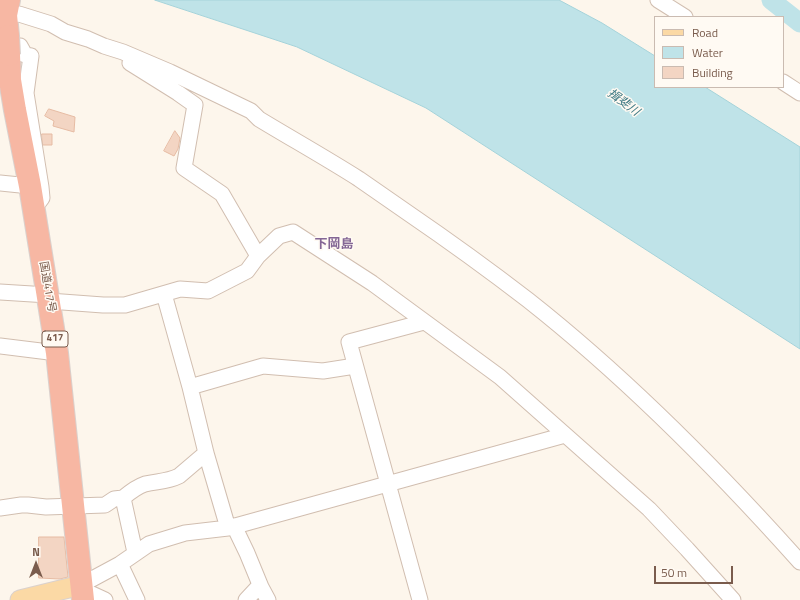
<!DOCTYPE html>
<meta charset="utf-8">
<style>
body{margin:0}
#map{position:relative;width:800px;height:600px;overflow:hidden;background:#fdf6ec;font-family:"Titillium Web",sans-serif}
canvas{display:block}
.legend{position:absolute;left:654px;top:16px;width:130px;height:72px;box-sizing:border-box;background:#fffaf3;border:1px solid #cabbb1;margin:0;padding:5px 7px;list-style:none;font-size:12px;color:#7a5c4d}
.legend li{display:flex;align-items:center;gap:8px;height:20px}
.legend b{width:20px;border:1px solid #cabbb1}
.north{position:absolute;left:16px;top:544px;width:40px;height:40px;-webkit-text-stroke:3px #fffaf3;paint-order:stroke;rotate:0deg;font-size:11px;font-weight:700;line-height:16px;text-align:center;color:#7a5c4d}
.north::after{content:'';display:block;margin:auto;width:14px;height:18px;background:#7a5c4d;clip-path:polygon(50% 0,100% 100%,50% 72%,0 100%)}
.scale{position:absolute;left:654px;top:566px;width:79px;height:18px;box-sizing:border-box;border:2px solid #7a5c4d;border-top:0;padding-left:5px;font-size:12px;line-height:14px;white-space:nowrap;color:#7a5c4d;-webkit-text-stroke:3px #fffaf3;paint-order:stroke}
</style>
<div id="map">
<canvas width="800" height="600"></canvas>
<ul class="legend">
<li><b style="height:5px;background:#fbd9a5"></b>Road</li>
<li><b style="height:11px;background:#bfe3e8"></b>Water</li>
<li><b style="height:11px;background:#f3d5c3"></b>Building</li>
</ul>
<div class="north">N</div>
<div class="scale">50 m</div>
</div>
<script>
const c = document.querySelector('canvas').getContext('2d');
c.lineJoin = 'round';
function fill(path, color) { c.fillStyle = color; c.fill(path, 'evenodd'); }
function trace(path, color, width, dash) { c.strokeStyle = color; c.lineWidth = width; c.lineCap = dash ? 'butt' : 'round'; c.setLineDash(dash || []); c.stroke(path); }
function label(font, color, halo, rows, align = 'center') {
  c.font = font + ' "Titillium Web","Noto Sans JP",sans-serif'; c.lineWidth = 3; c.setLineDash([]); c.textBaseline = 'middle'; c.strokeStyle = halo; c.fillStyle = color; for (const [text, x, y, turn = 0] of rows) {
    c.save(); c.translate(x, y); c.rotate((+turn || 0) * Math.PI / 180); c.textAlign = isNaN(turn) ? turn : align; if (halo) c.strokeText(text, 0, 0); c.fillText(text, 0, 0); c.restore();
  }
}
const water = new Path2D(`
 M155,0H559L602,23L655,56V87H705L800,147V349L426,108L297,47Z`);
fill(water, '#bfe3e8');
trace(water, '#a5d3da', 1);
trace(new Path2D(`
 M771,0L800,23`), '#bfe3e8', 19);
const building = new Path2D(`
 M49,109L75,117L74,132L53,126L54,121L45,116Z
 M175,131L180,138L178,149L174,156L164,151Z
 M42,134H52V145H43Z
 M39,537H64L68,577L60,579L39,578Z`);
fill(building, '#f3d5c3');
trace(building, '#e6bba3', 1);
const minor = new Path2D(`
 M658,0L685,17
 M0,16L19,14L51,24L65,32L88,39L104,46L123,52L170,72L251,111L259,119C292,139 326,158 359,179C375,190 392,202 408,213C449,241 489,270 528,300C627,378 716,468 800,562
 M0,45L20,46L25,55L31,56L26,93L41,187L42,198L39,202
 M130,63L178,93L195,105L184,168L222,194L258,256
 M783,82L800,93
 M0,183L30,186
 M0,292L48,295
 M164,294L190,387L206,453L228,528
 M49,301L103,305H125L180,289L208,291L247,271L258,256L279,236L293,232L372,283L500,377L649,509L687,549L733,600
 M0,346L57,353
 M190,387L263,366L323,371L355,366
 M123,498C130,492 136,487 145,484C157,481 167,482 179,476L206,453
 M0,508L21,505H28L46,507L105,505L114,499L123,498L134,548L137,552
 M234,526L247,553L261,587L268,600
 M120,564L137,600
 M81,585L120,564L149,544L185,533L228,528L565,435
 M82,594H92L105,600
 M246,600L260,585
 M420,600L349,342L424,322`);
const major = new Path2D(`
 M20,600L81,585`);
const highway = new Path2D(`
 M8,36L6,15L9,0
 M9,55L10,80L15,110L30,186L57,353L83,600`);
trace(minor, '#d1beb0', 17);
trace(major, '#dad1cd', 21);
trace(highway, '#dad1cd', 24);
trace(minor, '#fff', 15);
trace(major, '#fbd9a5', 19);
trace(highway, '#f7b7a3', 22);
const highwayBridge = new Path2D(`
 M8,36L9,55`);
trace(highwayBridge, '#dad1cd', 24, []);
trace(highwayBridge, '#f7b7a3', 22);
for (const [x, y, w] of [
 [55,339,26]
]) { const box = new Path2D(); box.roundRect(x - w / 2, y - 8, w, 16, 3); c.fillStyle = '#fffaf3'; c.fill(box); trace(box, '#7a5c4d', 1); }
label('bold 10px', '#7a5c4d', null, [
 ["417",55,339]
]);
label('11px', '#7a5c4d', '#fffaf3', [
 ["国道417号",47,287,80]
]);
label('italic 12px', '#437c86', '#fffaf3', [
 ["揖斐川",623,103,36]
]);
label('bold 13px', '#846695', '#fffaf3', [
 ["下岡島",334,245]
]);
</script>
